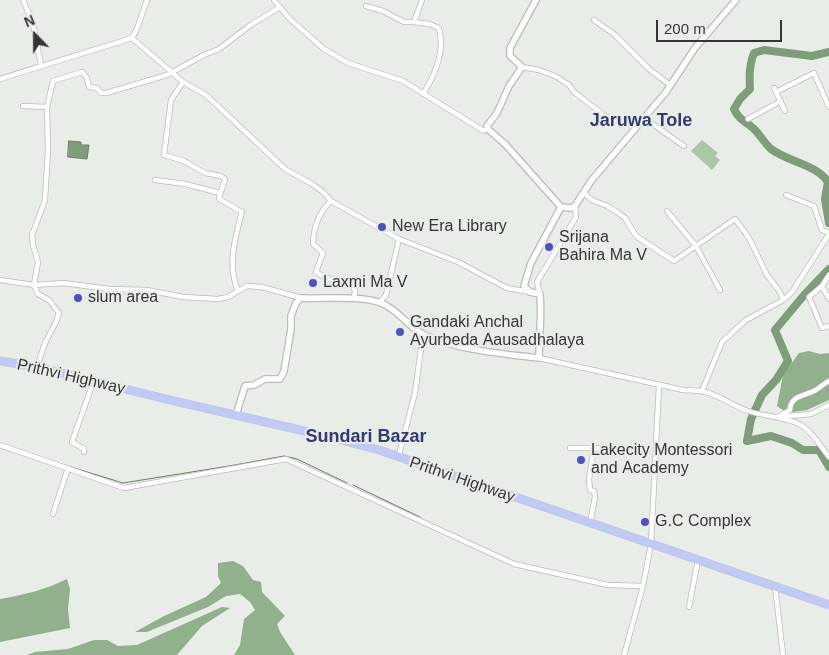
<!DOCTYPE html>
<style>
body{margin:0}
#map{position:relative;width:829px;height:655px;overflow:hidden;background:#e9ede8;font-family:Arial,sans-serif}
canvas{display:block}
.north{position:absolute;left:10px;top:10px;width:50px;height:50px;-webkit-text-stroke:4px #e9ede8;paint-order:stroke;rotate:338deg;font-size:14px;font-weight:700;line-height:20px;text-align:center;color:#353634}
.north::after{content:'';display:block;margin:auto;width:18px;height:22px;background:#353634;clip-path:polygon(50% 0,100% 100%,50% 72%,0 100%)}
.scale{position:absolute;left:656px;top:20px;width:126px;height:22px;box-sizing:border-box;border:2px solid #353634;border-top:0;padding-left:6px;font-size:15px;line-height:18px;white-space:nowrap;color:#353634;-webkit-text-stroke:4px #e9ede8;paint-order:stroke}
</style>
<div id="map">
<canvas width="829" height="655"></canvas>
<div class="north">N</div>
<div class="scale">200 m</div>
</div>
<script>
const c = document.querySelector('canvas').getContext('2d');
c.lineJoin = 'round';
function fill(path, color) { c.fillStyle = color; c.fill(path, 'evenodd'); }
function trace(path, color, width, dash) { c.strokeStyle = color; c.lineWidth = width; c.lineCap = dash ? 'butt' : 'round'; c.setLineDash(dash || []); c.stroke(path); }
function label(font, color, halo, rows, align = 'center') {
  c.font = font + ' Arial,sans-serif'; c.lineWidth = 4; c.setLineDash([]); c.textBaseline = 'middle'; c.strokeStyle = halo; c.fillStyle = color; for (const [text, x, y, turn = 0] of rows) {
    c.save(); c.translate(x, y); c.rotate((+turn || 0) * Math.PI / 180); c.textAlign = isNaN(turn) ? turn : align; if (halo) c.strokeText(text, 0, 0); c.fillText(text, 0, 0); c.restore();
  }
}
fill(new Path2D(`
 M702,140L718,153L715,156L720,160L712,170L691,151Z`), '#a8c9a3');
fill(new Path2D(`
 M809,351L820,354L829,353V400L807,410L787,413L777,406L783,375L799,353Z
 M233,561L243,566L253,580L261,582L262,592L285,616L277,624L280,632L295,655H234L240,645L244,619L255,610L250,602L240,594L226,596L208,607L159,627L147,632H135L164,616L206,597L221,583L218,576V563Z
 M67,579L70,589L68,609L70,628L0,642V599C23,595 45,590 67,579Z
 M222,607L230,608L202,626L177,655H27L35,652L68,649L94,640H107L118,646L137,645Z`), '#90b18b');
const water = new Path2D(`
 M69,141L81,142V145H89L87,159L68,157Z`);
fill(water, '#7e9e79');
trace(water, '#687f64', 1);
trace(new Path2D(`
 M58,463L123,483L229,466L284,456L297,459L347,483
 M353,485L420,517`), '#687f64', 1);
trace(new Path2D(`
 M829,52L812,56L764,50L754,53C749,65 749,77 750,89L740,99L734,109C739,120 745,121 753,128C760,134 764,143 771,149C788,162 816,164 828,182L825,199L829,223
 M829,269L805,294L775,330L788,361L776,380L762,395L751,419L747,441L771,436L792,443L803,450H819L829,467`), '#7e9e79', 8);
const street = new Path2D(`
 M23,0L33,23L41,65
 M274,0L290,19L324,49L348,63L403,81L484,131L487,129
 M422,0L414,22L429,24L439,28C445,50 435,75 423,94
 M366,6L383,11L404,22H414
 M594,20L615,35L649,69L670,85
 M132,38L183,82L206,95L285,169L312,184L323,192L331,201L399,239L458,262L507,288L530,292
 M522,67L539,70L557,77L569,85L574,92L605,116L635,127
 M0,79L132,38L137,29L147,0
 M183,82L171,100L164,155L184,161L205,173L221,176L225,179L219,198L221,200L242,212C235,237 227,266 238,291
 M774,88L776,92L814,73L829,107
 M776,92L785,111
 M23,106L47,107
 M644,118L684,146
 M748,119L781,101
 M155,180L185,184L220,193
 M584,193L592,200L607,206L617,212L625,218L636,236L674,261L735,219L749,238L767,275L780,292L783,300
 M786,195L814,206L822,230L829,233
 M331,201C319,211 313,230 313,244L323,253L316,272L324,277L353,286L355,291L354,298
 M667,211L696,246L720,290
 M829,275L822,286L809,297L822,328L829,326
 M0,280L34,285L63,283L109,289L147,290L183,297L218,299L228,297L247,286L262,287L301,298
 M822,286L829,299
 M540,294L537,282L576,217L575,206
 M380,302L386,295L399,239
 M539,358L683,390L702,391L722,342L746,320L783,300L792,292L829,234
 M37,367L45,343L56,322L59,313L49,300L38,294L34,285L38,262L33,245L32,235L45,200L48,149L47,107L53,81L82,72L87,78L89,87L97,88L101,93H106L167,75L204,55L219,49L252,24L280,7
 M829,381C823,384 820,388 814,391C804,396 790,396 790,410L778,417L811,414L829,405
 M702,391C720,395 731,405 748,411C765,417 785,416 801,425C813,432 820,446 829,457
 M0,445L124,488L286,459L514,564L608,585L643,586
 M570,448H594L589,479L590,490L594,491L595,497L590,524
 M594,448L622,451
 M84,452V449L72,442L94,380
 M398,458L415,393L423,334
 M53,514L68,468
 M775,586L783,655
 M689,607L698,560
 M624,655L643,586L651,544L659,385`);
const secondary = new Path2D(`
 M536,0L510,48V56L522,67L509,86L497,113L487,126L489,130L505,144L561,207
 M236,415L245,386L254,385L265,379H280L284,371L291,329V316L296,303L301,298C324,299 360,295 381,303C399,310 408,327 423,334C455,350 504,354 539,358C539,337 542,316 540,294L530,292L524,286L531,263L561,207L571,208L575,206L591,181L666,92L695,48L736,0`);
const highway = new Path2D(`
 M0,361L37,367L170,400L326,436L379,450L829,605`);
trace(street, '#b9bdb9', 6);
trace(secondary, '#b9bdb9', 8);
trace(highway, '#c6c7c6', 9);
trace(street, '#fff', 4.5);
trace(secondary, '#fff', 5.5);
trace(highway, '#c0caf7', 8);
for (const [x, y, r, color] of [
 [382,227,5,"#4952c8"],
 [549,247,5,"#4952c8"],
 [313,283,5,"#4952c8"],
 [78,298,5,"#4952c8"],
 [400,332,5,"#4952c8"],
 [581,460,5,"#4952c8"],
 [645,522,5,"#4952c8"]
]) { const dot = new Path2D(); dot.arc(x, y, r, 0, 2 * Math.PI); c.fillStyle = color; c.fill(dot); trace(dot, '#e9ede8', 2); }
label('16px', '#353634', '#e9ede8', [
 ["New Era Library",392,227],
 ["Srijana",559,238],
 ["Bahira Ma V",559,256],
 ["Laxmi Ma V",323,283],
 ["slum area",88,298],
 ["Gandaki Anchal",410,323],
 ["Ayurbeda Aausadhalaya",410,341],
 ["Lakecity Montessori",591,451],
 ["and Academy",591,469],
 ["G.C Complex",655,522]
], 'left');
label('16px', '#353634', '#e9ede8', [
 ["Prithvi Highway",71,377,13],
 ["Prithvi Highway",462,480,19]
]);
label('bold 18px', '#333b76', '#e9ede8', [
 ["Jaruwa Tole",641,121],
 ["Sundari Bazar",366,437]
]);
</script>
